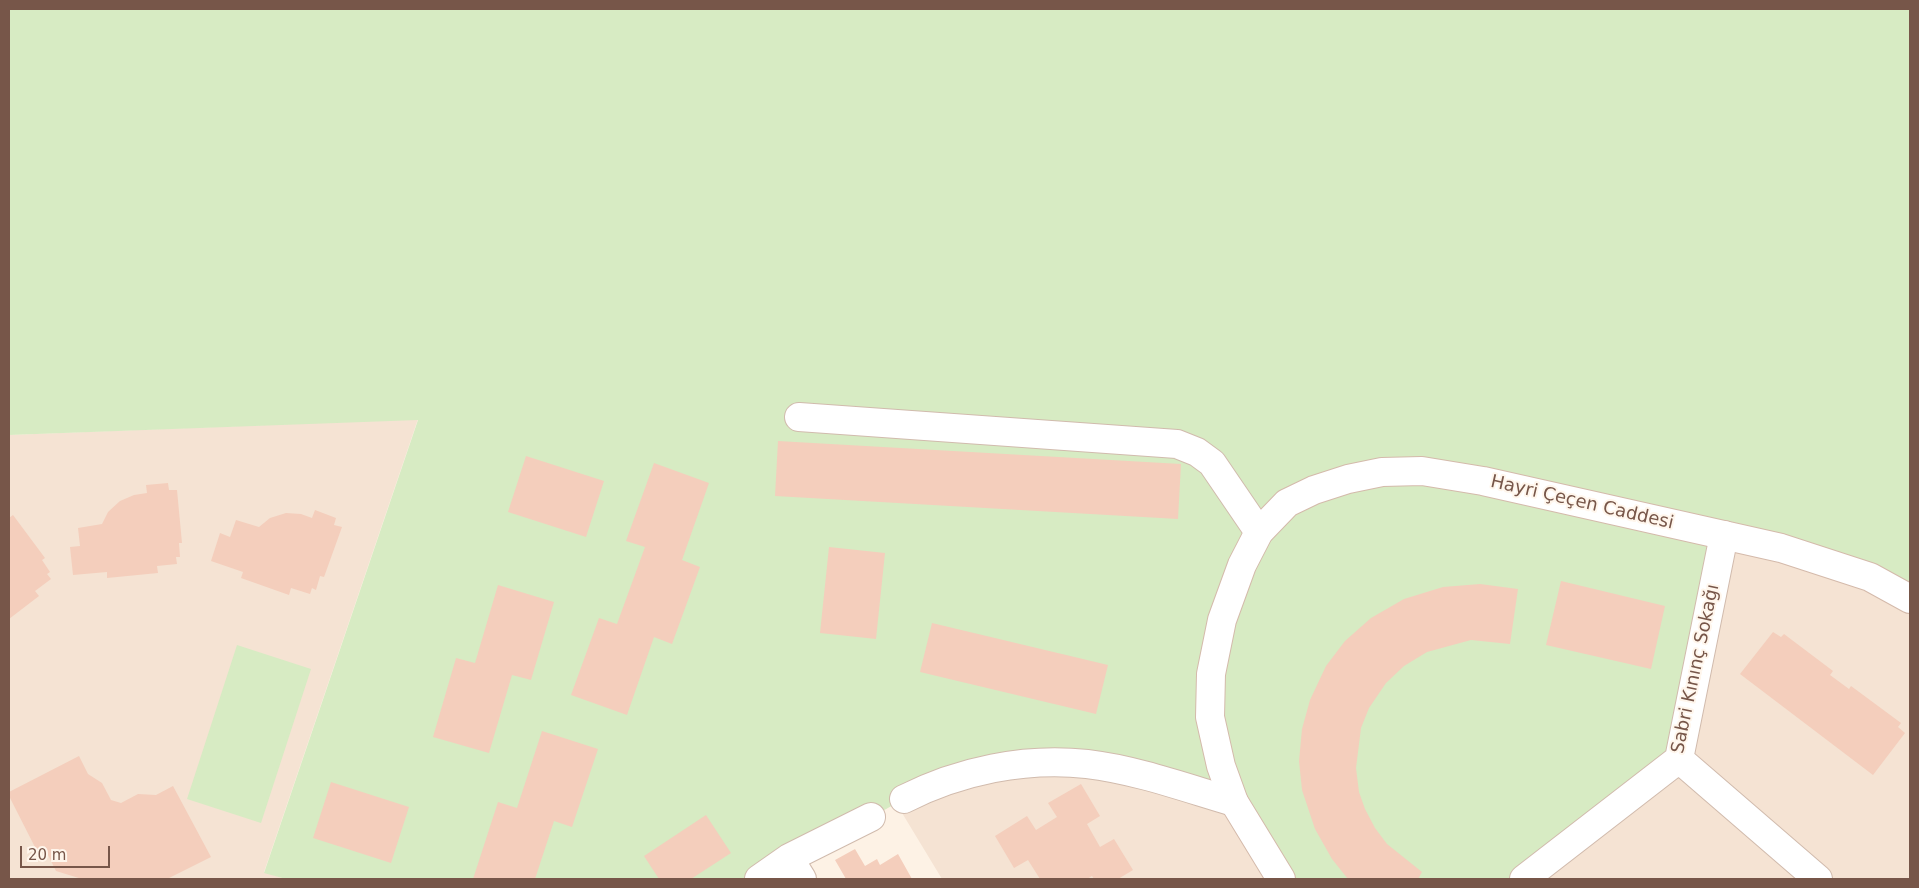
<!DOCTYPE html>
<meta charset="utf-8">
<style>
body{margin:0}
#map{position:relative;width:1919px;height:888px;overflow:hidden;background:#fdf2e5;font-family:"DejaVu Sans",sans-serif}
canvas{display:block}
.frame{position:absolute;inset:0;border:10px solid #775649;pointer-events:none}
.scale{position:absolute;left:20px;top:846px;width:90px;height:22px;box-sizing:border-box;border:2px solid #775649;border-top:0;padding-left:6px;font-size:15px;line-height:18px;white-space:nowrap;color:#775649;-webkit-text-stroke:4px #fff6ec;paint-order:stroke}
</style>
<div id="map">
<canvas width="1919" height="888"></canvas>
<div class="frame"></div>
<div class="scale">20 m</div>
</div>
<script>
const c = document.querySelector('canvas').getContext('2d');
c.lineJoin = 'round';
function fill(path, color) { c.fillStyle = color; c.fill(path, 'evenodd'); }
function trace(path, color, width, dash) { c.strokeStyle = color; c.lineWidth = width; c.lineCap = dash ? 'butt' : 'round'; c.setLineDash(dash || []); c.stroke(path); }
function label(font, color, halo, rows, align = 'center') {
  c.font = font + ' "DejaVu Sans",sans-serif'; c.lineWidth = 4; c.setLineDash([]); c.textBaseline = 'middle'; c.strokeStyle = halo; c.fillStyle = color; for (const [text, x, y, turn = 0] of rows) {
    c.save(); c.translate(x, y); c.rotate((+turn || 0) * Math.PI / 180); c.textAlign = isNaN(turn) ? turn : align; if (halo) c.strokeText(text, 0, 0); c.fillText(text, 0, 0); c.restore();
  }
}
fill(new Path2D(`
 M418,419L264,872L286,879H9V435Z
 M1724,535L1910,599V879H1524Z
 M1037,763L1235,802L1281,879H942L896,803Z`), '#f5e3d3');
fill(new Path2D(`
 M9,9H1910V599L1724,535L1679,759L1524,879H1281L1235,802L1089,764L904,799L761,879H286L264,873L418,420L9,435Z
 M237,645L311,669L261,823L187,799Z`), '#d7ebc3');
fill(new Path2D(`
 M778,441L1181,464L1178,519L775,496Z
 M526,456L604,481L586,537L508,512Z
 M654,463L709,483L682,560L700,567L672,644L654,637L627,715L571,695L599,618L617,624L645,547L626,541Z
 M168,483L169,490H177L182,543H179L180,557H176L177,564L157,566L158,573L107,578V572L73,575L70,547L80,546L78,528L102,524L108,512L120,501L134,495L147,493L146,485Z
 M315,510L336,518L334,525L342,527L324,577L320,576L316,590L312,588L310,594L291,588L289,595L241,578L243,572L211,561L220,533L230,537L236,520L259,527L270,518L286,513L301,514L312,518Z
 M13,515L45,558L42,560L50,572L47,574L51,579L35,591L39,596L9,619V518Z
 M829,547L885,553L876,639L820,633Z
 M1561,581L1665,606L1651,669L1546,645Z
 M1480,584L1518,589L1510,644L1471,640L1427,652L1404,666L1386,683L1369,708L1361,728L1356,768L1359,792L1365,809L1375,828L1387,844L1422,872L1418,879H1348L1332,859L1315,829L1302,790L1299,761L1302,729L1310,700L1326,666L1345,641L1371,618L1404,599L1443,587Z
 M498,585L554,602L531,680L512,675L489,753L433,737L456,658L475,663Z
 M932,623L1108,665L1096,714L920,672Z
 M1773,632L1781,637L1784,634L1833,671L1830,675L1849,689L1851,686L1901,723L1898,727L1905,733L1873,775L1740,674Z
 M542,731L598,749L572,827L554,821L535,879H473L498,802L517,808Z
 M79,756L88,774L102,783L111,800L121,803L138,794L156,795L173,786L211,857L167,879H82L56,871L46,851L39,855L9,796V792Z
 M331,782L409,807L391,863L313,838Z
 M1081,784L1100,816L1087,824L1100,847L1114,839L1133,870L1118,879H1094L1092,876L1087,879H1040L1028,860L1014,868L995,836L1027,816L1036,830L1057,817L1048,803Z
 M706,815L731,853L691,879H659L644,856Z
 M855,849L865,866L877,859L880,865L898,854L912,879H846L835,860Z`), '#f4cebc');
const street = new Path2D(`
 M799,417L1177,444L1197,452L1212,463L1259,532
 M1679,759L1818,879
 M904,799C959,771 1025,757 1087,764C1137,770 1186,788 1234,802
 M789,858L802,879
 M759,879L789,858L871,817
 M1524,879L1679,759L1724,535`);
const secondary = new Path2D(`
 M1281,879L1234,802L1221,766L1210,717L1211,674L1222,620L1242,565L1259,532L1287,503L1314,490L1348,479L1382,472L1422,471L1483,481L1781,548L1870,577L1910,599`);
trace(street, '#d1bbad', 30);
trace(secondary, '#d4baab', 30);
trace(street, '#fff', 28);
trace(secondary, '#fff', 28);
label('18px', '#775649', '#fff6ec', [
 ["Hayri Çeçen Caddesi",1582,503,13],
 ["Sabri Kınınç Sokağı",1696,669,-78]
]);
</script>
